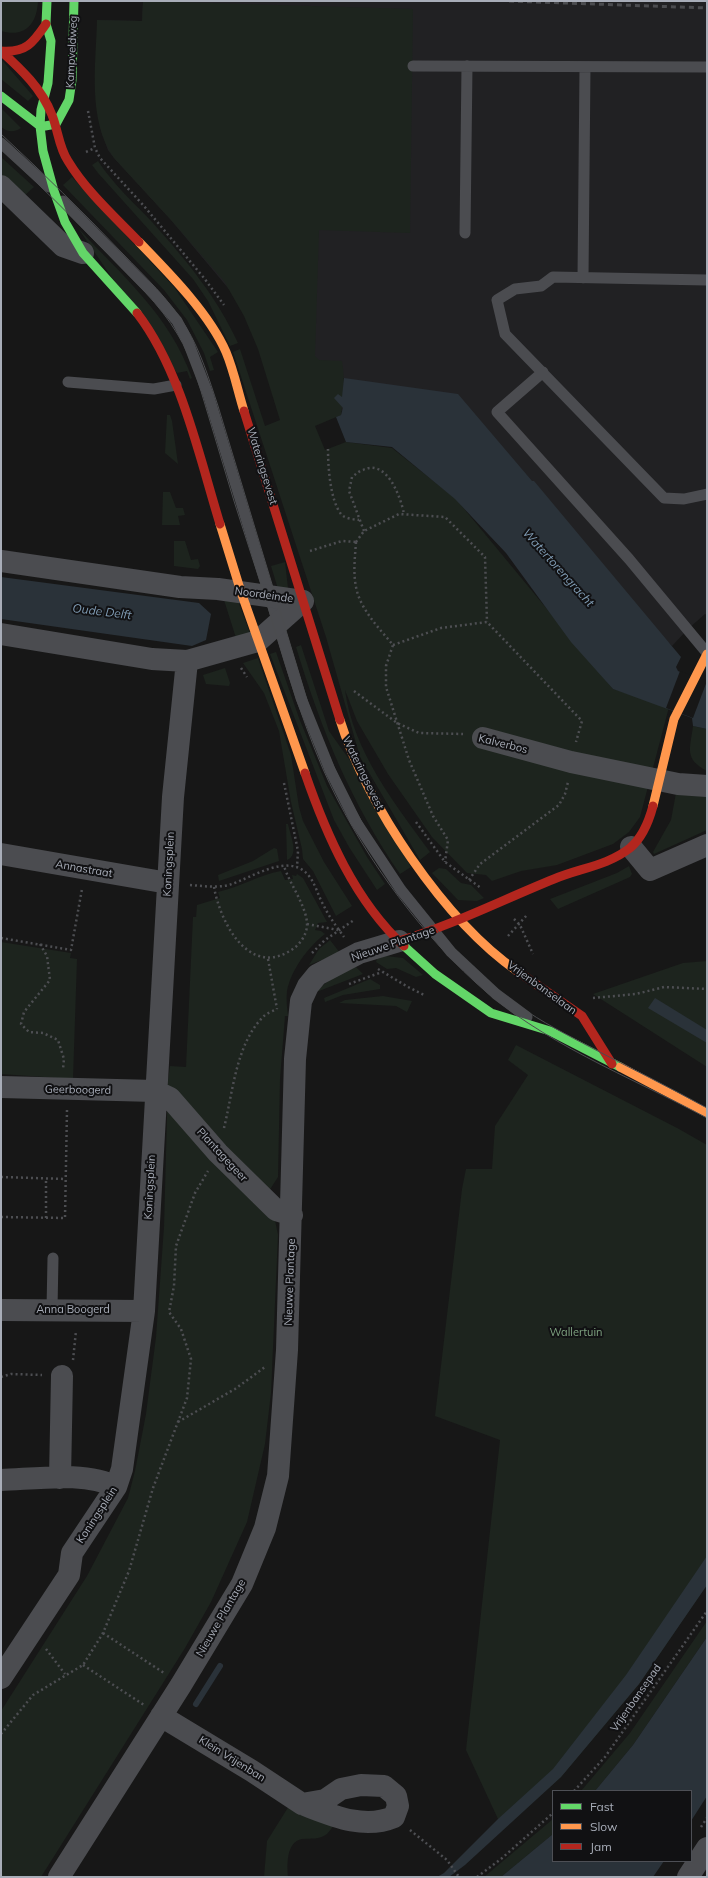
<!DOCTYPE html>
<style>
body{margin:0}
#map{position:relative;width:708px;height:1878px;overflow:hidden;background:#171717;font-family:Mulish,sans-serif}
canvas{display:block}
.frame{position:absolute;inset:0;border:2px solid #a8adb8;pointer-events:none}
.legend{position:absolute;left:552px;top:1790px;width:140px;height:72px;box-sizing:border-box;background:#111113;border:1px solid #4d4f55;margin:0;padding:5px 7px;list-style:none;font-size:12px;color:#a8adb8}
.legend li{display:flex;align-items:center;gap:8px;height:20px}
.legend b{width:20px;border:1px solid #4d4f55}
</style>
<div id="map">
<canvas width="708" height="1878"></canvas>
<div class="frame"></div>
<ul class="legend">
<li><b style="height:5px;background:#63d668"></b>Fast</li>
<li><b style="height:5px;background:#ff974d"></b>Slow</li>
<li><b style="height:5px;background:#b3261e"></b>Jam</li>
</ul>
</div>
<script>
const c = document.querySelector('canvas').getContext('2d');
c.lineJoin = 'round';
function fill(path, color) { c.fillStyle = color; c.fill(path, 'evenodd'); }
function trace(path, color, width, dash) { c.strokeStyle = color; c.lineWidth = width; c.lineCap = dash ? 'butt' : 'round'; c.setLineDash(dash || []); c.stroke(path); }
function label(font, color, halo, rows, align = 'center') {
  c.font = font + ' Mulish,sans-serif'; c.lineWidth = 4; c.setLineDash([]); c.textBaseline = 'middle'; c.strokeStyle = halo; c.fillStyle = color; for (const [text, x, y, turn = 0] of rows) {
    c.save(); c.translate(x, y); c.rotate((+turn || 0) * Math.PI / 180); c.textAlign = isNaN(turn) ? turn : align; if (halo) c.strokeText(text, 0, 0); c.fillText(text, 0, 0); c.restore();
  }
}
fill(new Path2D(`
 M143,1H707V615L705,614L688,629L672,646L450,419L342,412L338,394L342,397L344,378L310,386L171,220L114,158L108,150L101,131L97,107V20L142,21Z`), '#212123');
fill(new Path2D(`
 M1,1H38C37,24 25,38 1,31Z
 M143,1L413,9L410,233L319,230L315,356L319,360L342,361C345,379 344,398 341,415L315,426L325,450L346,442L392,448L456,499L613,689L669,707L640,817L629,832L613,844L557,865L521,871L492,881L486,875L467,873L432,837L388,774L357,721L345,690C353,751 395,804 430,852L420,860L360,757L326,637L233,352L240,349L265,426L280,420L258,349L244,316L224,281L171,220L114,158C87,120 96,64 97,20L142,21Z
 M1,59L33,96L28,101L1,79Z
 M1,108L21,128C13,133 8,132 1,127Z
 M1,157L34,187L24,196L1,175Z
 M98,161C113,184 134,203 153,223C186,260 217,297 238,343L230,346L208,301L193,279L98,173L92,165Z
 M72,177L174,287L218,352L210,357L214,370L210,371L204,353L187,320L164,290L63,185Z
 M78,228C123,277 169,314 192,378L190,379L187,371L177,373Z
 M167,415H170L172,421L178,464L165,453Z
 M163,492H170L176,508H183L185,515L178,516L180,525H162Z
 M174,541H185L191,560L198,559L200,566L198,569L174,566Z
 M285,562L288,588L278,589L271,566Z
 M224,600L238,601L250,633L236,638Z
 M301,645L329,731L351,762L411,867L400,874C351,803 321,729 296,647Z
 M276,652L299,718L327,786L367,857L385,884L377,890L349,847L334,820L270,654Z
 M258,658L291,755L299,807L303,821L324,862L352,906L336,916L313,871L303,859L302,849L291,802L279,731L264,693L243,663Z
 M225,668L230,683L229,686L206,684L203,675Z
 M693,726L707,729V771C684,759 690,749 693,726Z
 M707,792V830L654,854L653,852L671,820L676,793Z
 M288,824C290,835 300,855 287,860L286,824Z
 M274,848L277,849L279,861L219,881L218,875L253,861Z
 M629,866L632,874L630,877L558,909L550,899L617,873Z
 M439,868L446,869L461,883L471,885L484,898L477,901L458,900L432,873Z
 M281,871L285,880L293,879L292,875L296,876L297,874L303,878L327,922L318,923L315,930L321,931L325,934C308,947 291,970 287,991C286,999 287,1008 288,1016H285L280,1079L278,1177L269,1191L278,1235L271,1393L265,1444L247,1522L211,1602L185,1648L41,1877H1V1711L87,1576L128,1498L135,1471L146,1414L156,1337L164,1227L168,1080L170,1066L186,1067L193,917H196L197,905L220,898L218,892C240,887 259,875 281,871Z
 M330,940L340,953L309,965L319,949Z
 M1,942L71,953L70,958L77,959L73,1079L1,1074Z
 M386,956L403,958L423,975L416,977L396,968L387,969L376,962L377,959Z
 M707,961V1067L593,994L683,963Z
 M356,967L363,974L319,991L317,990L336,975Z
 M370,979L380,985V989L343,995L325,1002L324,998Z
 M383,996L412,1001L407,1012L396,1006L339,1003L345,1000Z
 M516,1045L679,1129L707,1145V1585L639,1684L561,1777L505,1827L498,1819L466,1750L500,1440L435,1416L462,1189L466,1169H492L495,1126L528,1075L508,1060Z
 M707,1621V1637L633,1745L595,1791H581L630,1733Z
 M294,1798L338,1819C335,1823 331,1830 327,1834C318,1840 312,1838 302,1839C286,1842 287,1865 288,1877H264L267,1841Z
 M553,1819V1834L501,1877H484Z`), '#1d241e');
fill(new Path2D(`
 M344,378L458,394L532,481H534L681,657L676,667L678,671L707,683V729L693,726L692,718L613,689L571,642L506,553L455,499L392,447L346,442L336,417L341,415L343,408L334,398L338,394L342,397Z
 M1,577L199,603L211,614L206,640L192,646L1,619Z
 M655,998L707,1030V1043L648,1008Z
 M707,1556V1585L639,1684L561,1777L465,1865L449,1877H437L444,1873L498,1819L553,1769L626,1675Z
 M707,1637V1796L691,1821V1791H595L633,1745Z
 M553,1834V1861H664L653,1877H501Z`), '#2a3239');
fill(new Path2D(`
 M680,671L707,681L693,718L666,708Z`), '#171717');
trace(new Path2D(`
 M196,1704L220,1666`), '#2a3239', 6);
trace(new Path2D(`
 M88,111L95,148L100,158L144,206L204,278L224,305
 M86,152L95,148
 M328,449C328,466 330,500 341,514C345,519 353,519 359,520
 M364,531L349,491L352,477C356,474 359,471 363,470C387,458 401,498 404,514
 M356,542C355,557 353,572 356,587C360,609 379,628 393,645L386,666V687L409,760L433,816L448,840L445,862
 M356,542L364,531L399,514L445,517L485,557L487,622
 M310,551L342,541L356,542
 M393,645L441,628L487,622L582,721L576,742
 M241,668L247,677
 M354,691L397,723L419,733L463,734
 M284,783L298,851L297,867
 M416,822L445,862L481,888
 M469,880L480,864L559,805L565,794L568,782
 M190,885C203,886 216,888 229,885C252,878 289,851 309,876C316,885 318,896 324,906C329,917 337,927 344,937
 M214,887C220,921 247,975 288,952C298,947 306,937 307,926C308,908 289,883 284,866
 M514,919L520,925L533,954
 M307,924L338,930
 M508,936L527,915
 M1,938L71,950L82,889
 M40,944L47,956L50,980L24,1012L21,1024L29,1032L43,1033L58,1040L64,1059L63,1069
 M312,953L325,940L354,920
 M268,959L277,1009
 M378,969L408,987L424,995
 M349,984L382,972
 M593,998L636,994L664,987L707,989
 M224,1128C233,1092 236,1043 264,1016C267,1013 273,1011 277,1009
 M1,1177L66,1179
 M1,1217L65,1218L67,1110
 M46,1218V1178
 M73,1360L76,1331
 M1,1377L11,1374L42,1375
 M178,1422L235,1389L265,1367
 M103,1633L164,1673
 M46,1649L65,1674
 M83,1665L144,1705
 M1,1734L33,1695L83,1665L103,1633L129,1571L153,1488L187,1398L191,1359L181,1329L169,1312L174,1286L176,1246L195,1193L208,1171
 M574,1791L605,1757L707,1611
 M701,1827L707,1818
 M410,1830L447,1860L459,1877
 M477,1877L501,1859L553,1813`), '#4d4e52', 2.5, [2, 3]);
trace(new Path2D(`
 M413,66L707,67
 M1,143L49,187
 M63,201L156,296L177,321L188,342L208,394L301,698L330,770L356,822L401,890L451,952L496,994L527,1017
 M465,233L467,66
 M583,278L585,67
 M707,280L553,277L541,286L515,289L497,300L505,334L664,498L684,499L707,494
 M543,372L497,412L629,559L707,653
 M68,382L154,389L176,385
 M52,1309L53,1258`), '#4b4c50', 11);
trace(new Path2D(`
 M1,186L63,246L83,253
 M1,561L180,587L218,589L303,601
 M1,634L152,659L187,661L258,641L303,601
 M483,738L571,762L678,784L707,786
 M631,847L650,870L707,845
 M1,854L168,883
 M1,1087L155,1091L170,1098L218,1153L276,1210L292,1215
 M1,1310L144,1311
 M60,1478L62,1376
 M1,1480C34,1479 87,1471 116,1487
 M1,1678L69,1575L72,1553L116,1487L122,1469L144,1311L173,797L187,661
 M161,1716L252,1771L302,1804
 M361,1785L384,1786L396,1796L398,1806L394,1817C363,1830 331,1815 302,1804L325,1800L341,1789Z
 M59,1877L181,1685L242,1584L265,1528L278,1476L287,1350L295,1059L301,1001L308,986L317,975L359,953L399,941
 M688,1877L707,1848`), '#4b4c50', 22);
trace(new Path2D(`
 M47,1L46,24L51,41L48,83L41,110L40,126L43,151L54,191L65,222L83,253L137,313
 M1,96L40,126
 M45,126L56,124L69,100L72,80L74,1
 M404,946L435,974L491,1013L550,1031L620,1067`), '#63d668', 9);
trace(new Path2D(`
 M139,242C168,272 209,313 226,352C234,371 238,392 244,411
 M220,524L241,592L305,773
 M340,720C366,804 445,921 517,971
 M653,806L674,719L707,654
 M620,1067L707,1113`), '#ff974d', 9);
trace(new Path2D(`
 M1,51C21,69 42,89 52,115C58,130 59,148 68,161C86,191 115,217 139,242
 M1,51C26,53 33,43 46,24
 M137,313C181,370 199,456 220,524
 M244,411L340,720
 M305,773C326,834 355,901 404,946
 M399,941C453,925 502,900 554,879C580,868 607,866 630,848C642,838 649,821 653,806
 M517,971L582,1016L612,1064`), '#b3261e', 9);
trace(new Path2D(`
 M1,134C43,173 83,212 123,254C145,277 169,299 186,327C201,352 209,379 218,406L308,703C349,818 419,933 519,1006C542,1022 567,1035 592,1048C630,1068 669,1087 707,1108
 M1,149C38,183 73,218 108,254C133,280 160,304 178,335C192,358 199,385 207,411C216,441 225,471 234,501C244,533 255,565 265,597C282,655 299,713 323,769C357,846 413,925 475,982C541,1043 629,1076 707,1118`), '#4b4c4f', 1);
trace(new Path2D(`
 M509,1L707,8`), '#4b4c4f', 3, [5, 4]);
label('11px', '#a8adb8', '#111113', [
 ["Kampveldweg",72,52,-87],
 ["Wateringsevest",262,466,73],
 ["Noordeinde",264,595,8],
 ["Kalverbos",503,744,14],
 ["Wateringsevest",363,773,64],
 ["Koningsplein",169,864,-87],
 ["Annastraat",84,869,10],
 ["Nieuwe Plantage",393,944,-19],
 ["Vrijenbanselaan",542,988,36],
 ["Geerboogerd",78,1090,1],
 ["Plantagegeer",222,1155,47],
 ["Koningsplein",150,1187,-87],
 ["Nieuwe Plantage",290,1282,-88],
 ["Anna Boogerd",73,1310],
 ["Koningsplein",97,1515,-57],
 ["Nieuwe Plantage",221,1618,-60],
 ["Vrijenbansepad",636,1698,-55],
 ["Klein Vrijenban",232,1759,32]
]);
label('11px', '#7fa381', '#111113', [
 ["Wallertuin",576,1333]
]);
label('italic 12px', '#7f9bb3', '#111113', [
 ["Watertorengracht",558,568,48],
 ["Oude Delft",102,612,7]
]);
</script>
